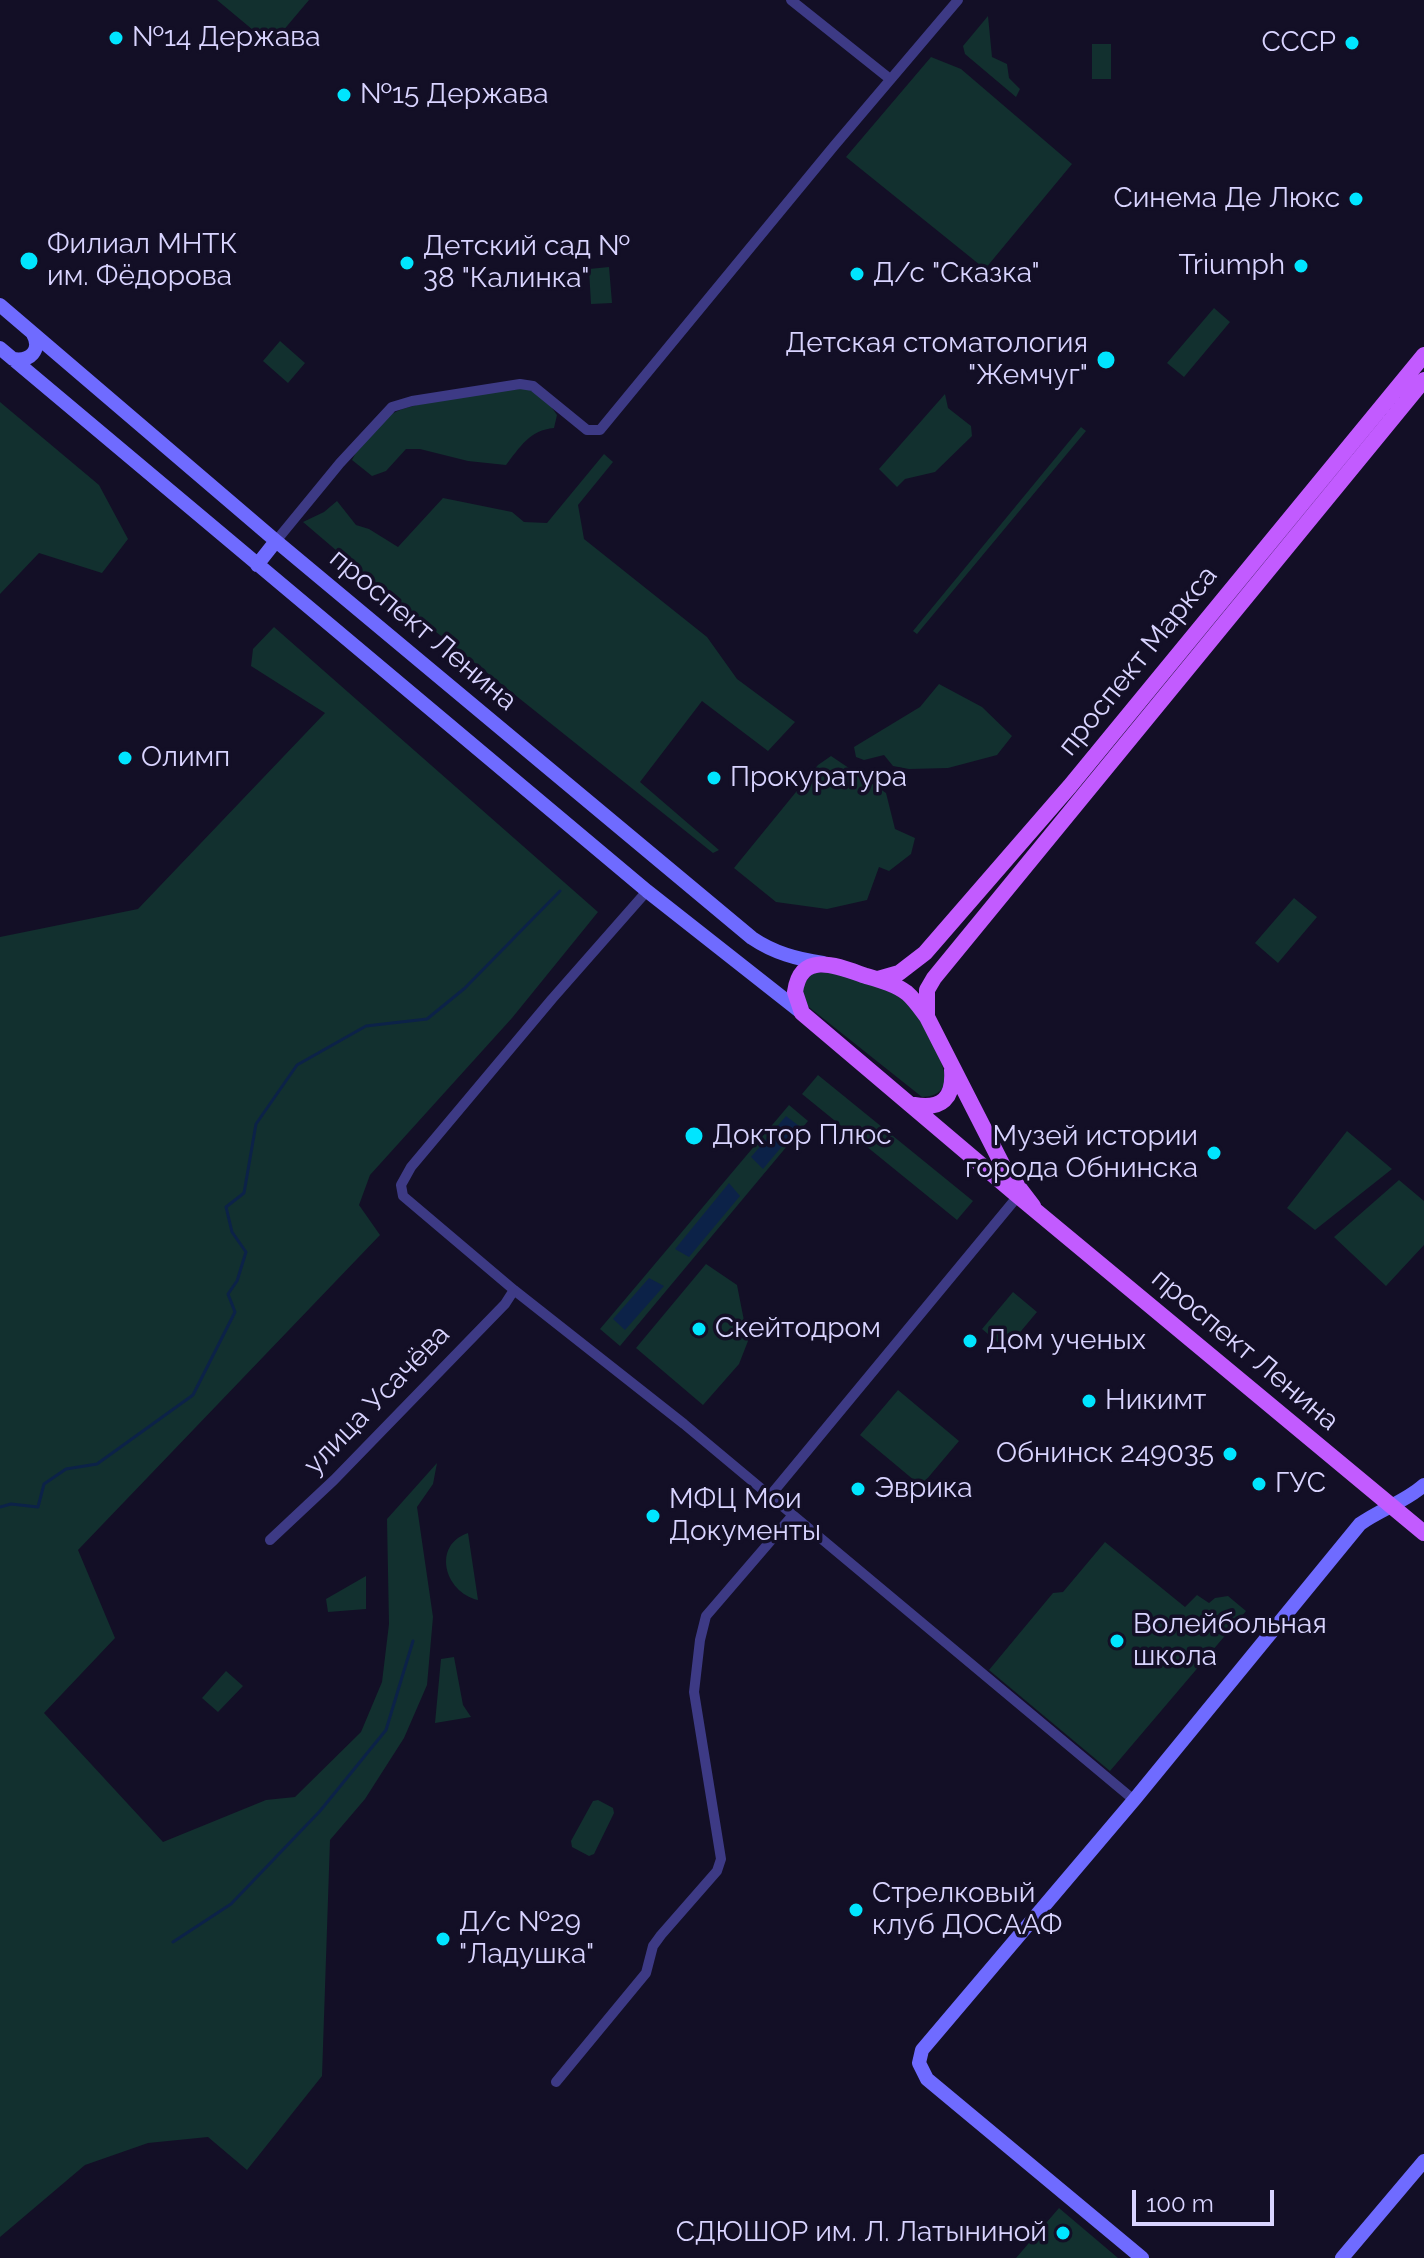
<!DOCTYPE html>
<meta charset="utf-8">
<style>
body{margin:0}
#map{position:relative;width:1424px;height:2258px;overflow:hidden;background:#130f26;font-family:Raleway,sans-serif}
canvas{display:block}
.scale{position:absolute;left:1132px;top:2190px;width:142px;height:36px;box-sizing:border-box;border:4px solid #d9d4ff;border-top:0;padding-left:10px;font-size:24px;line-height:28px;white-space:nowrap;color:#d9d4ff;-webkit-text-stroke:6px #130f26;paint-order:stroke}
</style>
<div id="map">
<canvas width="1424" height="2258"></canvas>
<div class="scale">100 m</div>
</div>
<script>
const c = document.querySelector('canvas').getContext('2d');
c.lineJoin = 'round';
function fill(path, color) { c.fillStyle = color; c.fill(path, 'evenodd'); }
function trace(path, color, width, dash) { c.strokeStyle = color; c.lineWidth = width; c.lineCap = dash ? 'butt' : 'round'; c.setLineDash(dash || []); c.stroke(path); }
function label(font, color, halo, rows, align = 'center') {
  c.font = font + ' Raleway,sans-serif'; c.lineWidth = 7; c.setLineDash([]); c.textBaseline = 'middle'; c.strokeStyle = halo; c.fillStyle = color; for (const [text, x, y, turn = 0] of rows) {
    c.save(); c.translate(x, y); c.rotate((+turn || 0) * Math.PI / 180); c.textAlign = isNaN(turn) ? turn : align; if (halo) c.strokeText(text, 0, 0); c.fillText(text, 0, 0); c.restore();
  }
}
fill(new Path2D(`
 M217,0H309L271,45Z
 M988,16L992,57L1007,64L1009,78L1020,89L1016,97L965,54L963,46Z
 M1092,44H1111V79H1092Z
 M931,57L961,69L1072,164L985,269L846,157Z
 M609,267L612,303L591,304L589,269Z
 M1214,308L1230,322L1184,377L1167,363Z
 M280,341L305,363L288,383L263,361Z
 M528,388L547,401L557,415L554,428C530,430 520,447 506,465L468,461L420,449H406L386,471L372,476L352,460C359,445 375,427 387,417C408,400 499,391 528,388Z
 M945,394L948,408L971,426L972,436L935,472L905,479L897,487L879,469Z
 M0,402L99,485L128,539L102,573L39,553L0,594Z
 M1081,427L1086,431L917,634L913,631Z
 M604,454L613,462L578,505L584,539L707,637L737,679L795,722L768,751L702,701L640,782L719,850L713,853L371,580L303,522L324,512L337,501L356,525L369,529L398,547L443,498L512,512L524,522L547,523Z
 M274,627L598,912L512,1018L370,1175L359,1205L380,1235L78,1550L115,1638L44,1713L163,1842L266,1800L295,1797L361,1732L382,1682L389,1624L387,1519L437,1463L433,1484L417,1507L433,1617L427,1685L404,1738L365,1799L330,1840L322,2076L247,2170L208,2137L148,2143L85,2165L0,2237V937L138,909L325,713L251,666L253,649Z
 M939,684L982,707L1012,736L997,755L948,768L909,769L893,766L884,755L864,760L856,757L854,747L920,707Z
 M831,756L886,793L895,829L915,838L911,854L889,871L879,867L867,900L827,909L776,902L734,868L818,765Z
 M1294,898L1317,917L1278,963L1255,943Z
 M834,972C851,977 885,984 899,992C913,1001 920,1020 927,1034C937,1053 964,1095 922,1097L805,1004L801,987L813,973Z
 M818,1075L973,1201L957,1220L802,1094Z
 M789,1105L808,1121L620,1346L600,1329Z
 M1347,1131L1392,1169L1315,1230L1287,1208Z
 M1399,1180L1424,1201V1245L1386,1286L1334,1237Z
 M706,1264L737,1285L748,1341L739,1364L703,1405L636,1348Z
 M1013,1292L1037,1312L1006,1349L982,1329Z
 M898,1390L959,1441L921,1486L860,1435Z
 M468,1533L478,1600C444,1592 432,1545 468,1533Z
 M1105,1542L1185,1607L1197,1595L1209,1603L1215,1598L1228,1596L1246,1611L1110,1771L989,1670L1053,1593L1063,1592Z
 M366,1576V1609L328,1612L326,1599Z
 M454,1657L463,1705L471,1717L435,1723L441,1659Z
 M226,1671L243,1686L218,1712L202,1698Z
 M598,1800L613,1808L614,1813L594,1854L589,1856L572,1847L571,1841L593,1801Z
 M1059,2208L1118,2258H1016Z`), '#12302f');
fill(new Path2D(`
 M786,1116L799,1126L763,1169L751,1157Z
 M729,1183L740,1196L689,1257L675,1249Z
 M649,1278L664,1286L625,1330L613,1319Z`), '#0c2248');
trace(new Path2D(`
 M0,1507L11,1504L38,1507L44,1484L66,1469L97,1464L193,1395L235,1312L228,1294L237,1281L246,1252L232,1232L226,1207L244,1193L256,1124L297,1065L366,1026L427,1019L465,988L560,891
 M173,1942L231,1904L320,1811L386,1730L413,1641`), '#0c2248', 3);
trace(new Path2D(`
 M791,0L890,79
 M276,541L340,463L392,407L412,401L520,384L533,386L587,430H600L834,146L958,0
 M647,891L552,999L411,1167L401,1185L403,1196L514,1290L684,1424L1134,1800
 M769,1497L1018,1196
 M270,1540L334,1480L505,1304L514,1290
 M556,2082L646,1973L653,1946L661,1935L717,1871L721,1859L694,1692L700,1640L706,1616L792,1516`), '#3d3a85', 10);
trace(new Path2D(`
 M0,305L276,541L752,938C774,953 797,959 823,963
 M0,348L647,891L802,1013
 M13,359C30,362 42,350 33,334
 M257,565L276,541
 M1142,2258L927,2079L919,2063L922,2050L1134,1800L1360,1524C1381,1509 1405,1502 1424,1485
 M1342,2258L1424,2161`), '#6f6bff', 14);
trace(new Path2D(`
 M878,979L899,973L925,953L1070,786L1424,355
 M927,1016V990L934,978L1424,380
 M914,1105C942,1110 954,1098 952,1070
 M1033,1206L1004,1168L927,1017C921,1009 915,1000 907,993C895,984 880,980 866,976C840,967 801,949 795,992L802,1013L1018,1196L1424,1533`), '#c25bff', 16);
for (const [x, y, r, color] of [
 [116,38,8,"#00e5ff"],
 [1352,43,8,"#00e5ff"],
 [344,95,8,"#00e5ff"],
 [1356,199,8,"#00e5ff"],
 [29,261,10,"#00e5ff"],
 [407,263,8,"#00e5ff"],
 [1301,266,8,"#00e5ff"],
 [857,274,8,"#00e5ff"],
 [1106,360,10,"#00e5ff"],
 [125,758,8,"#00e5ff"],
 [714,778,8,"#00e5ff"],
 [694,1136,10,"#00e5ff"],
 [1214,1153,8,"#00e5ff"],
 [699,1329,8,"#00e5ff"],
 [970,1341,8,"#00e5ff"],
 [1089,1401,8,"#00e5ff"],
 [1230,1454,8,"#00e5ff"],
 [1259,1484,8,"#00e5ff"],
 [858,1489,8,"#00e5ff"],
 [653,1516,8,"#00e5ff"],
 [1117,1641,8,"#00e5ff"],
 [856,1910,8,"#00e5ff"],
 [443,1939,8,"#00e5ff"],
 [1063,2233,8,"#00e5ff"]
]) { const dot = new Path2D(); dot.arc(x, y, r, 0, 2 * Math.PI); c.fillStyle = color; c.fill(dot); trace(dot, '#130f26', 3); }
label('28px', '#d9d4ff', '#130f26', [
 ["№14 Держава",132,38],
 ["СССР",1336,43,"right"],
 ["№15 Держава",360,95],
 ["Синема Де Люкс",1340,199,"right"],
 ["Филиал МНТК",47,245],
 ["им. Фёдорова",47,277],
 ["Детский сад №",423,247],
 ["38 \"Калинка\"",423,279],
 ["Triumph",1285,266,"right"],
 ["Д/с \"Сказка\"",873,274],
 ["Детская стоматология",1088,344,"right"],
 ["\"Жемчуг\"",1088,376,"right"],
 ["Олимп",141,758],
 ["Прокуратура",730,778],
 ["Доктор Плюс",712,1136],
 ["Музей истории",1198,1137,"right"],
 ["города Обнинска",1198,1169,"right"],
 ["Скейтодром",715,1329],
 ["Дом ученых",986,1341],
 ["Никимт",1105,1401],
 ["Обнинск 249035",1214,1454,"right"],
 ["ГУС",1275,1484],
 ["Эврика",874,1489],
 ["МФЦ Мои",669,1500],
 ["Документы",669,1532],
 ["Волейбольная",1133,1625],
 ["школа",1133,1657],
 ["Стрелковый",872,1894],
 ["клуб ДОСААФ",872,1926],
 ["Д/с №29",459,1923],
 ["\"Ладушка\"",459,1955],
 ["СДЮШОР им. Л. Латыниной",1047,2233,"right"]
], 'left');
label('28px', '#d9d4ff', '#130f26', [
 ["проспект Ленина",423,630,40],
 ["проспект Маркса",1138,661,-51],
 ["проспект Ленина",1245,1350,40],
 ["улица Усачёва",377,1400,-46]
]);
</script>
